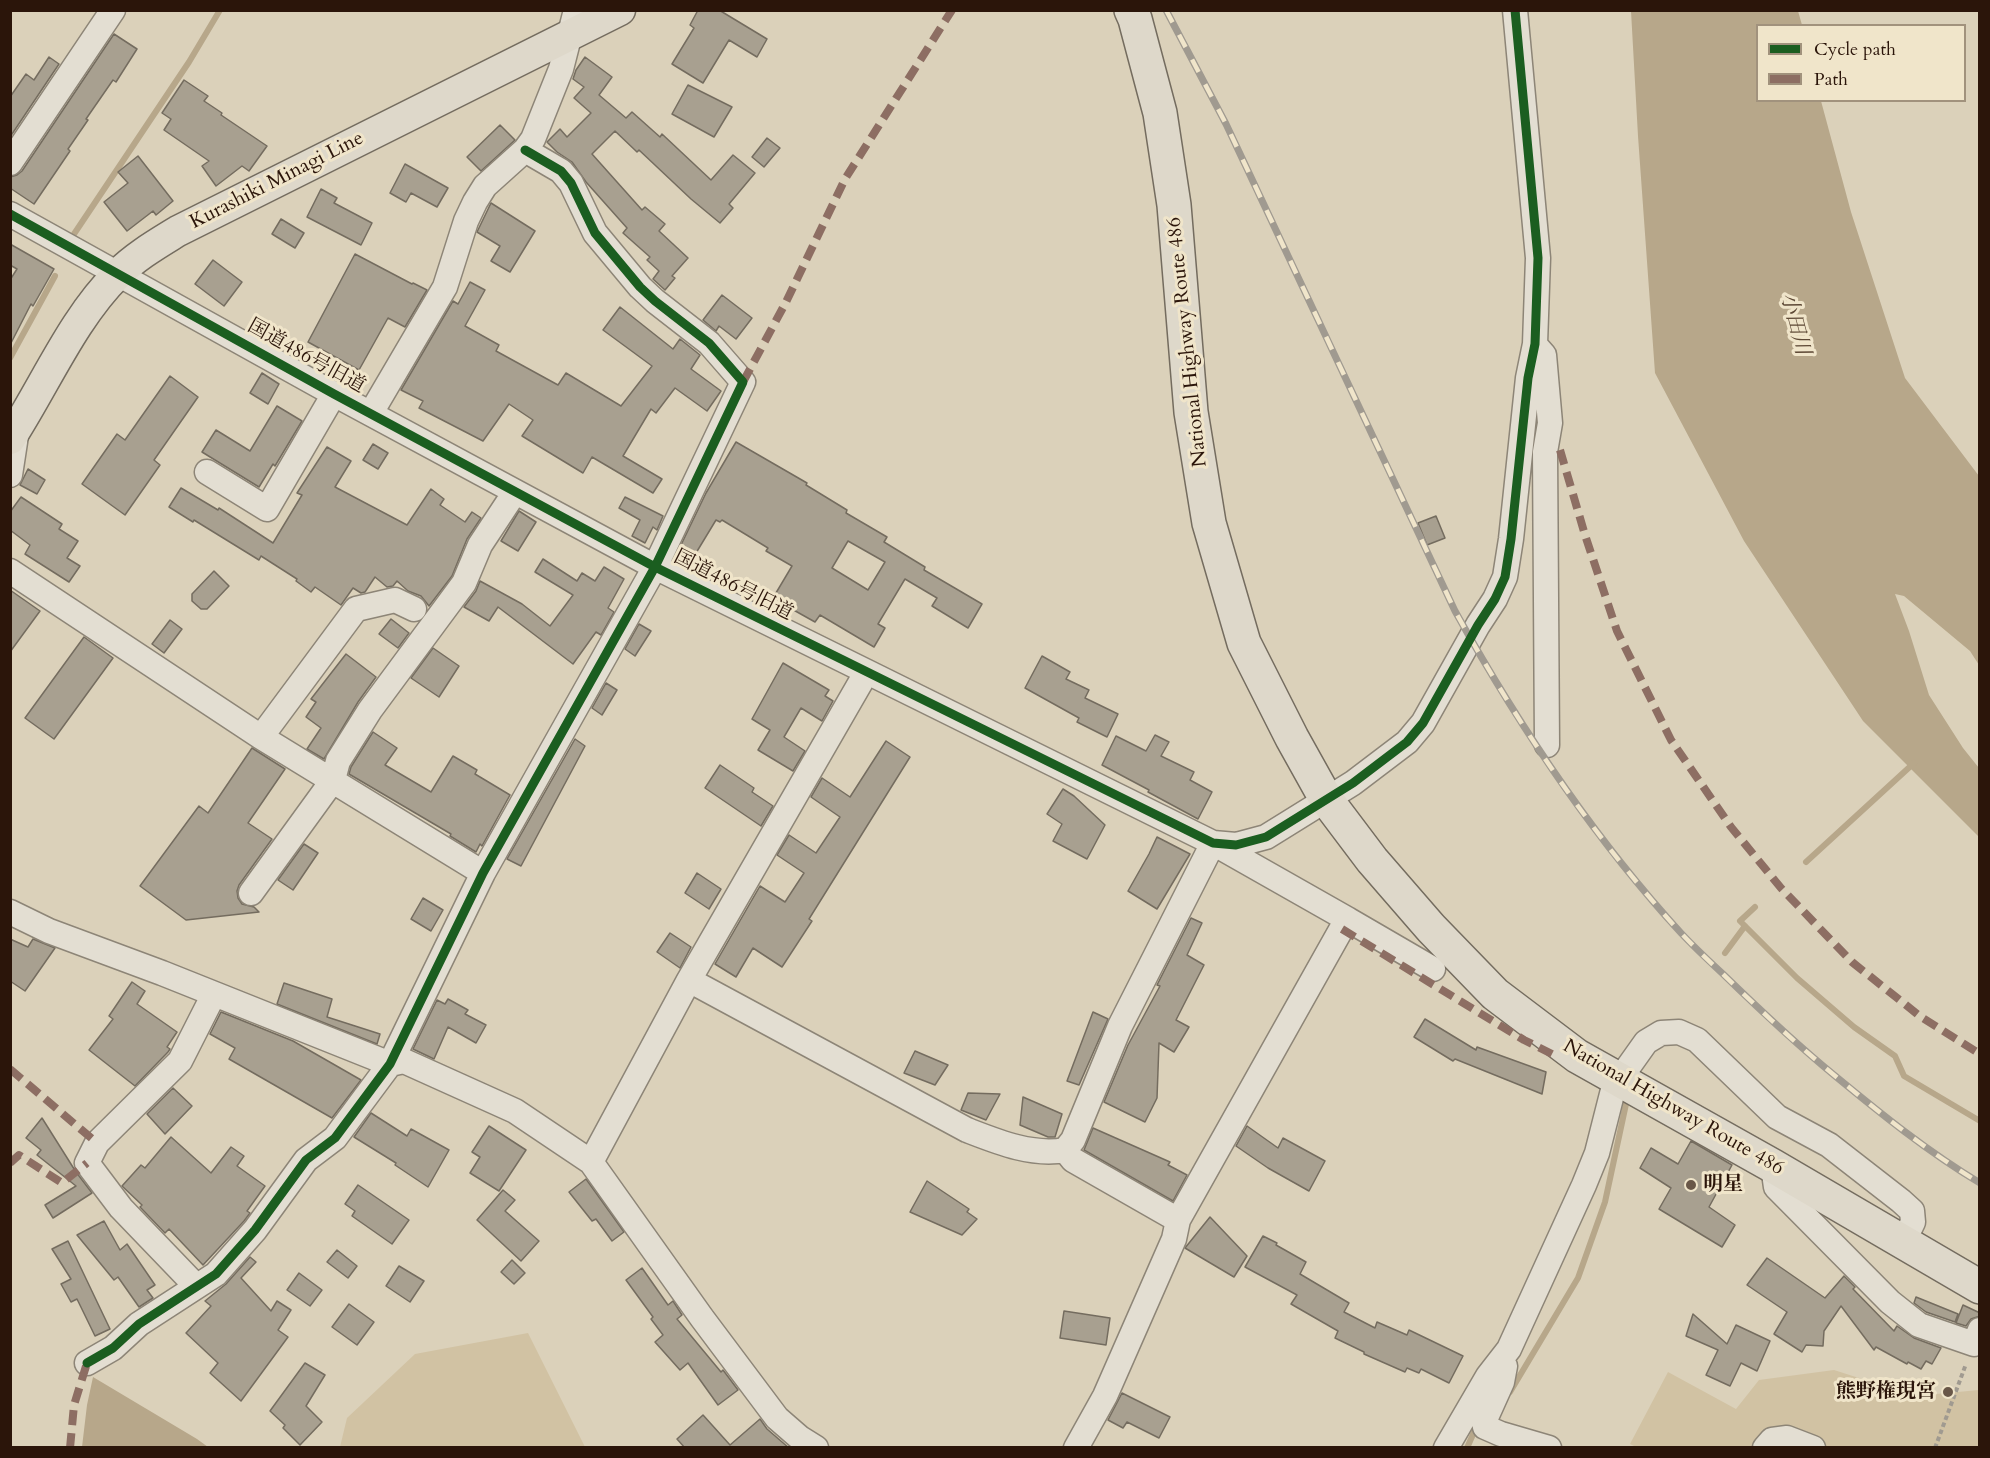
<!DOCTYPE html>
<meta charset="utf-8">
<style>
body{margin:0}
#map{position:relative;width:1990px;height:1458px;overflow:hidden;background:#dbd1ba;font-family:Cardo,serif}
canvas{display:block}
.frame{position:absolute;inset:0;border:12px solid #2b150a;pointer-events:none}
.legend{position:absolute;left:1756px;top:24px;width:210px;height:78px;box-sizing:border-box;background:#f0e5ca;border:2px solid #a1927d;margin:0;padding:8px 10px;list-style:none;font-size:18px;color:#2b150a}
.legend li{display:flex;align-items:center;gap:12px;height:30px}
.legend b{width:30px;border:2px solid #a1927d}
</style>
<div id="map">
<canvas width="1990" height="1458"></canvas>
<div class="frame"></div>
<ul class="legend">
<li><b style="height:8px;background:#1b5e20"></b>Cycle path</li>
<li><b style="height:8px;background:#8d6e63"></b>Path</li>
</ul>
</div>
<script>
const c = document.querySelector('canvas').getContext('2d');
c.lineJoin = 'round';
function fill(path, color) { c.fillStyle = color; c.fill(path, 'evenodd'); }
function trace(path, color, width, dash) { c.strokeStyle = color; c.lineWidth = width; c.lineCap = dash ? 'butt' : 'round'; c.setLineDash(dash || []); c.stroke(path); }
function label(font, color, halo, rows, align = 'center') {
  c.font = font + ' Cardo,"Noto Serif JP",serif'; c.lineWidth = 6; c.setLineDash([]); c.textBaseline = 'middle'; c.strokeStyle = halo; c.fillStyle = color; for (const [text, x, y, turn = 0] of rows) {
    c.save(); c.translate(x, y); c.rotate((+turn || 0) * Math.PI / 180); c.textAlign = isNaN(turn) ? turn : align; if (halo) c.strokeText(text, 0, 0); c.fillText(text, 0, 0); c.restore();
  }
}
fill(new Path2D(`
 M528,1333L585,1447H340L347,1418L415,1354Z
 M1834,1370L1915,1396L1979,1390V1447L1638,1448L1630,1444L1668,1372L1736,1409L1759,1380Z`), '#d1c2a3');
fill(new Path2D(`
 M1631,11H1798L1802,25L1758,26V100L1821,101L1851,212L1905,378L1979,476V665L1970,651L1904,596L1895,594L1909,631L1929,695L1963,748L1979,768V837L1863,721L1744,541L1655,373L1638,136Z
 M93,1377L197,1439L208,1447H82L87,1405Z`), '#b7a78a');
trace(new Path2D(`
 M74,234L189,62L220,10
 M10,358L55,276
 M1806,862L1914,763
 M1755,907L1740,921L1797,978L1854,1027L1895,1056L1904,1076L1980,1121
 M1725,953L1745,926
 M1510,1392L1578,1278L1605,1202L1626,1104
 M1467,1448L1474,1432L1479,1428`), '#b7a78a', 6);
const building = new Path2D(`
 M698,10H719L767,39L757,57L729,40L703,83L672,64L694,28L690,25Z
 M114,34L137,49L116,82L113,80L86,119L88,120L68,149L70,151L34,204L10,188V177L17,175L22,171Z
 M49,57L59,64L10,137V97L26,74L34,80Z
 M585,57L612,77L599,95L626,118L632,112L660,137L662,134L711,180L733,155L755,173L729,204L733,208L720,223L691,199L639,150L637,152L615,131L592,154L642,210L645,207L665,224L659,231L688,258L672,276L675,278L665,290L653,279L659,271L647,260L650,257L623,233L627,228L586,182L572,162L557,152L547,142L560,129L567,137L591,113L574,98L584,87L573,79L576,70Z
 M184,80L208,96L204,101L222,113L221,115L267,146L249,171L242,166L216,186L202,166L209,161L164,130L171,119L162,113Z
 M688,85L732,107L714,137L672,114Z
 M500,125L515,140L481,171L467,157Z
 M767,138L780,148L764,167L752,157Z
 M138,156L173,201L156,215L153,211L127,231L104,202L128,183L118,172Z
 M405,164L448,188L437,207L411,193L406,202L390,193Z
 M321,189L337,198L334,203L372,223L361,245L307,217Z
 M491,203L535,231L510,272L491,261L500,246L477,232Z
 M281,219L304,233L295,248L272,234Z
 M10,244L54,269L33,306L31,304L10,345V280L17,269L10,265Z
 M355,254L412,284L413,283L427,290L405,327L388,318L359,370L308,342Z
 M213,260L242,282L224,306L195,284Z
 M470,282L485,290L465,326L499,345L496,351L558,385L566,373L621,406L652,366L603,330L620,307L673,349L680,339L700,355L691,369L721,391L707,411L675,388L656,413L651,409L623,456L662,479L653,493L592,457L583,473L522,436L533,420L509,404L483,441L419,408L423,401L401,390L453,301L458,304Z
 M722,295L752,318L736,339L719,326L716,331L703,320Z
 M262,373L279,384L268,404L250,393Z
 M170,376L198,397L154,460L160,465L125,515L82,484L117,434L125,440Z
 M277,406L302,421L275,466L273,464L259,487L202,452L216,430L250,451Z
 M736,442L807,483L806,485L847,510L846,513L887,537L884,542L925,567L924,570L982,604L968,628L932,606L937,598L905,579L878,624L885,628L874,647L820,615L815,622L790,608L786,614L770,603L792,566L766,551L768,548L722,520L720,522L716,520L696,553L681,545L706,493ZM848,541L885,562L868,590L832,568Z
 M373,444L388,453L378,469L363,460Z
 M327,447L351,461L335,487L407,525L431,489L444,499L440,505L465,522L472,512L481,518L467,539L452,576L429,606L421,596L408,591L397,581L393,586L387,587L375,577L365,592L361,593L353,588L341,605L315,587L311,592L296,581L297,579L261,556L259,560L194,520L193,522L169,507L181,488L218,510L219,508L273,543L302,495L297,493Z
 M28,469L45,480L37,494L20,485Z
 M21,497L62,524L59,529L78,541L67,558L80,566L69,582L25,554L30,545L10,530V512Z
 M625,497L663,516L657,530L653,527L645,543L632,536L640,520L619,508Z
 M519,511L536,522L518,551L501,541Z
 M1436,516L1445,538L1427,545L1418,523Z
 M543,559L577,581L582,573L595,581L604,567L624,579L608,608L614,612L601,635L596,632L573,664L498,607L489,621L464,607L476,591L480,581L522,604L550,626L573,595L535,572Z
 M214,571L229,586L207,609H201L192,601V594Z
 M10,590L40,611L10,652Z
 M391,619L409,633L398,648L379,634Z
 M170,620L182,629L164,653L152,644Z
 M639,624L651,631L635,656L625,649Z
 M84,637L113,658L54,739L25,718Z
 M433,648L459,666L439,697L411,678Z
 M346,654L376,677L358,702L324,759L307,749L321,728L306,717L316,702L311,699Z
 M1042,656L1070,672L1066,679L1089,690L1085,698L1118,714L1107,737L1077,722L1079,718L1025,688Z
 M783,663L829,690L825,696L833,701L822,721L801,708L784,737L805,751L793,771L758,750L770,730L752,719Z
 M606,683L617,690L602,715L592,708Z
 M373,732L397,748L385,765L431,792L453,756L477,770L475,774L510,795L482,846L480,844L476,852L450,836L451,834L349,774L351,767Z
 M1155,735L1169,742L1161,756L1194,772L1190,780L1212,792L1198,819L1148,792L1149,790L1102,765L1116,736L1146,751Z
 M575,739L585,746L521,866L507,859Z
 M886,741L910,757L809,919L812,921L782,967L753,948L736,977L715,964L760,886L785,902L804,873L777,855L789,835L816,853L840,817L811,797L822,778L850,797Z
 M252,748L285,769L248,823L272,839L239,885L237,891L238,898L242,904L254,907L259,912L186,920L140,886L199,806L208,813Z
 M720,765L754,788L752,792L773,806L761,826L705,788Z
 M1063,789L1074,796L1105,825L1087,859L1053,841L1062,824L1047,814Z
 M1157,837L1190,854L1157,909L1128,891L1149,854Z
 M304,844L318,853L293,890L278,880Z
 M697,873L721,889L709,909L685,893Z
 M423,898L443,910L431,931L411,919Z
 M1191,918L1202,923L1187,955L1204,965L1176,1020L1189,1027L1174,1052L1159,1043L1157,1098L1145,1122L1104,1102L1128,1045L1160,986L1157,985Z
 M670,933L691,947L680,968L657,952Z
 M10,939L28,947L33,939L55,948L25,991L10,981Z
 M132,982L145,991L137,1004L177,1032L167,1047L170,1049L168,1052L135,1086L89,1050L113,1019L109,1016Z
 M284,983L332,999L327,1017L380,1034L377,1044L277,1004Z
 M448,999L468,1010L465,1014L486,1025L476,1043L448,1027L434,1059L413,1049L437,1000L445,1004Z
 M221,1012L293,1041L361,1080L332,1118L229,1059L235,1048L210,1034Z
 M1093,1012L1108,1019L1079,1085L1067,1081Z
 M1425,1019L1476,1050L1477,1047L1546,1072L1542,1094L1455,1059L1453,1061L1414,1037Z
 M915,1051L948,1065L935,1085L904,1073Z
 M173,1088L192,1106L165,1134L147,1114Z
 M968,1093L1000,1094L986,1120L961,1110Z
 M1023,1097L1062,1114L1055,1137H1048L1020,1125Z
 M371,1113L407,1136L411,1129L449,1150L428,1187L395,1165L396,1163L354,1137Z
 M42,1118L76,1172L92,1193L53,1218L45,1205L76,1186L37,1155L41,1150L26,1138Z
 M489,1126L526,1150L499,1191L470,1173L480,1157L472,1152Z
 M1247,1126L1278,1148L1283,1138L1325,1161L1309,1191L1268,1168L1236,1146Z
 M1093,1128L1170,1162L1168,1165L1187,1175L1173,1201L1084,1150Z
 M171,1137L211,1173L231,1147L244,1156L237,1166L265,1186L247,1211L250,1213L244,1221L203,1265L169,1229L165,1233L140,1207L142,1205L122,1186L141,1165L145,1168Z
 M1691,1141L1732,1165L1709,1207L1735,1225L1722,1247L1659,1209L1671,1188L1640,1168L1651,1148L1678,1164Z
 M586,1179L624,1232L612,1241L596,1219L592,1221L569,1192Z
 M927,1181L969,1209L967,1212L977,1219L962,1235L910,1212Z
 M358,1185L409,1220L392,1244L352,1216L355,1211L345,1204Z
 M503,1190L515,1200L505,1211L539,1241L521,1261L477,1220Z
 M1210,1217L1247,1256L1234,1277L1185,1248Z
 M104,1221L120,1250L127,1244L155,1285L147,1290L153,1298L139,1307L118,1277L114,1280L77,1235Z
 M1263,1236L1277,1243L1276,1245L1306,1262L1300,1274L1349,1303L1344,1312L1375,1328L1377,1322L1407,1335L1409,1330L1463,1356L1449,1383L1421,1369L1419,1373L1407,1368L1405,1372L1364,1354V1352L1335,1338L1338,1331L1291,1304L1297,1295L1245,1267Z
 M68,1241L110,1329L95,1336L77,1299L71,1302L61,1284L71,1279L52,1249Z
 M337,1250L357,1266L348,1278L327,1262Z
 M250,1257L256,1262L241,1278L271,1311L277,1301L291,1310L278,1330L288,1337L241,1401L210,1373L218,1363L186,1333L211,1306L205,1301L226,1284Z
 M1767,1258L1825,1298L1844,1276L1855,1287L1853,1289L1894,1331L1897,1326L1914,1338L1941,1348L1932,1364L1926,1361L1921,1369L1908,1362L1907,1364L1876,1347L1874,1350L1841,1306L1824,1331L1823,1346L1806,1345L1802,1352L1774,1334L1787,1312L1747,1285Z
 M512,1260L525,1273L514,1284L501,1272Z
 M399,1266L424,1281L410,1302L386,1286Z
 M642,1268L668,1305L673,1301L682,1315L677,1319L721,1372L723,1370L738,1390L718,1405L688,1363L680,1370L655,1342L663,1335L651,1319L653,1317L626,1280Z
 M299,1273L322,1290L310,1306L287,1290Z
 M1916,1297L1958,1314L1955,1322L1926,1312L1914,1303Z
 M349,1304L374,1322L357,1345L332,1327Z
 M1963,1305L1980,1313V1316L1971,1319L1966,1326L1956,1323Z
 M1064,1311L1110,1318L1106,1345L1060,1338Z
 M1693,1314L1727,1344L1736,1325L1770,1341L1757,1371L1741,1363L1730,1386L1706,1375L1718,1350L1686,1336Z
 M305,1363L325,1375L306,1406L322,1422L300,1445L283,1428L285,1425L270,1411Z
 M1122,1393L1170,1417L1159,1438L1127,1422L1123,1428L1108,1420Z
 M703,1415L730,1445L760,1419L767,1429L789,1448H685L677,1439Z`);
fill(building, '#a8a090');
trace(building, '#746c5f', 1.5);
const minor = new Path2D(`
 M10,163L113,10
 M10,214L334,394L655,567L1213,843L1236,845L1266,837L1353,783L1407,742L1423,723L1478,625L1495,599L1505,577L1511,539L1528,378L1535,344L1538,258L1515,10
 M1536,346L1544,355L1550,423L1545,452L1547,745
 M371,413L445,287L466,221L475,202L485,186L525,150L533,139L561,69L576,10
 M10,431L17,429L10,475
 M207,472L267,509L334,394
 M10,571L261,737L483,873
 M261,737L356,609L395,600L414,609
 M251,893L333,780L338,761L370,710L464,583L480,545L515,492
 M10,912L49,931L162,973L390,1064L404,1061L515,1111L591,1162L702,1318L777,1418L800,1438L816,1448
 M1347,919L1433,969
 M689,980L967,1130C998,1142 1032,1156 1065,1150
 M591,1162L689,980L866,673
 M1773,1166L1776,1187L1890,1302L1919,1325L1974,1344L1980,1330
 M196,1286L121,1208L87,1163L97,1143L180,1061L214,994
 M87,1363L113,1348L139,1324L216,1274L255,1230L306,1160L335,1138L390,1064L483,873L655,567L743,382L709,343L655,301L640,287L595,233L571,183L561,171L525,150
 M1505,1366L1502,1382L1484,1422L1485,1427L1501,1434L1549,1448
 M1076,1448L1105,1396L1174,1239L1178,1220L1073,1160L1065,1150L1073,1140L1120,1026L1213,843L1347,919L1178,1220
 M1446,1448L1488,1376L1509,1349L1584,1185L1597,1153L1613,1090L1619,1080L1646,1042L1661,1033L1679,1032L1697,1040L1777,1117L1829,1145L1901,1201L1912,1211L1913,1222L1903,1243
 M1765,1448L1772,1440L1787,1438L1813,1448`);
const major = new Path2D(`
 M10,439C45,385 73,318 118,274C136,256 157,244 178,231L620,10`);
const highway = new Path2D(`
 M1131,10L1135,19L1160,113L1174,205L1191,412L1209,523L1244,643L1292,738L1326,799L1372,860L1431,928L1495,994L1577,1056L1773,1166L1980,1287`);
trace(minor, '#8d8577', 27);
trace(major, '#746c5f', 33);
trace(highway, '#746c5f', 36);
trace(new Path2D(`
 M1935,1448L1966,1364`), '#a09a90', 4, [4.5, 3]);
trace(minor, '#e3ded2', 24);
trace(major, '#ded8ca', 30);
trace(highway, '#ded8ca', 33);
const rail = new Path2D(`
 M1166,10L1226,124L1455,611C1519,726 1592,836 1681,933C1695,948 1709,961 1723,974C1759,1009 1795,1043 1834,1075C1880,1113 1928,1152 1980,1183`);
trace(rail, '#a09a90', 7);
trace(rail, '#f0e5ca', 4.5, [14]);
trace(new Path2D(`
 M743,382L786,302L845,179L952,10
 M1560,450L1585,535L1617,631L1671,740L1731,827L1781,888L1852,962L1921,1017L1980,1054
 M1342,929L1524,1040L1552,1054
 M10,1069L97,1143
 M10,1163L19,1155L62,1183L87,1163
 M70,1448L74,1405L87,1363`), '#8d6e63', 8, [15, 8]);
trace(new Path2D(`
 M10,214L334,394L655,567L1213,843L1236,845L1266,837L1353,783L1407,742L1423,723L1478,625L1495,599L1505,577L1511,539L1528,378L1535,344L1538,258L1515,10
 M87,1363L113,1348L139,1324L216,1274L255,1230L306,1160L335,1138L390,1064L483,873L655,567L743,382L709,343L655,301L640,287L595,233L571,183L561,171L525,150`), '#1b5e20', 9);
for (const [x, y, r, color] of [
 [1691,1185,6,"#695748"],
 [1948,1392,6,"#695748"]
]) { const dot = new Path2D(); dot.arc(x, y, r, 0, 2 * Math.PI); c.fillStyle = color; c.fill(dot); trace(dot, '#f0e5ca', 2); }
label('20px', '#2b150a', '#f0e5ca', [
 ["Kurashiki Minagi Line",277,181,-27],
 ["National Highway Route 486",1188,342,-96],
 ["国道486号旧道",306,357,29],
 ["国道486号旧道",733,586,27],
 ["National Highway Route 486",1673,1108,30]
]);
label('bold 20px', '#2b150a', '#f0e5ca', [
 ["明星",1703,1185],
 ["熊野権現宮",1936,1392,"right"]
], 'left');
label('italic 21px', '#5d4835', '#f0e5ca', [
 ["小田川",1794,324,75]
]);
</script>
